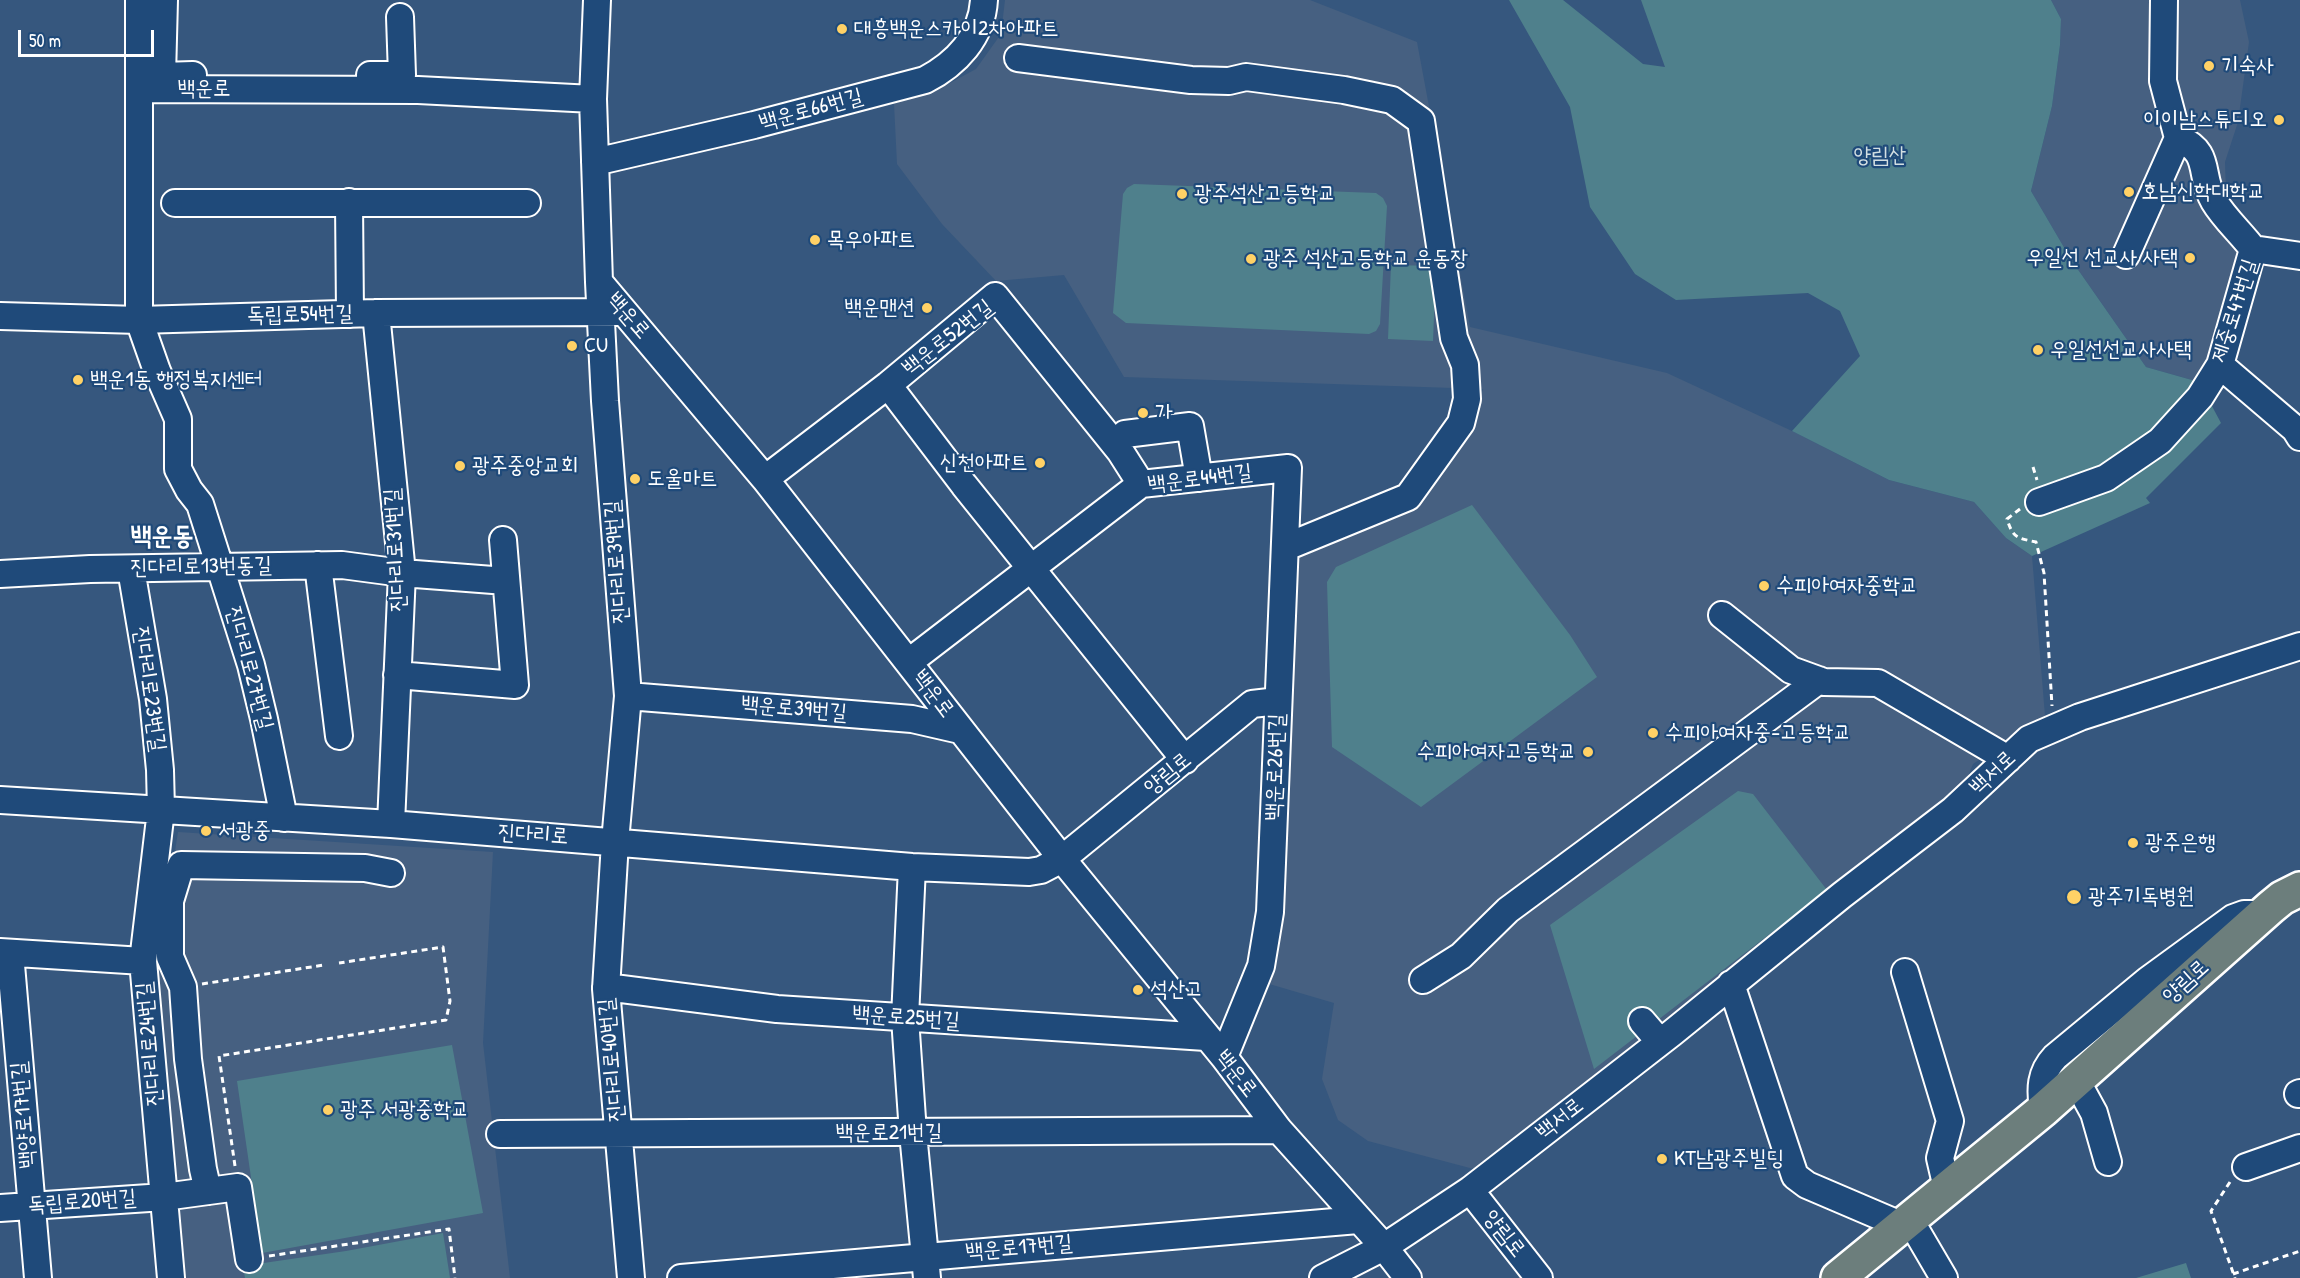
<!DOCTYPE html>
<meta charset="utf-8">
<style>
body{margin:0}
#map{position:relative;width:2300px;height:1278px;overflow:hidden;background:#36577e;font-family:"Patrick Hand",sans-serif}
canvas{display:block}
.scale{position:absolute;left:18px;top:30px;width:136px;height:27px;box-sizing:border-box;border:3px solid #fff;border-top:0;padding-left:8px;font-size:18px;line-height:21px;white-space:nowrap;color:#fff;-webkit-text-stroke:4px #1f4a7a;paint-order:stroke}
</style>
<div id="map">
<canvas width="2300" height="1278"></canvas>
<div class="scale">50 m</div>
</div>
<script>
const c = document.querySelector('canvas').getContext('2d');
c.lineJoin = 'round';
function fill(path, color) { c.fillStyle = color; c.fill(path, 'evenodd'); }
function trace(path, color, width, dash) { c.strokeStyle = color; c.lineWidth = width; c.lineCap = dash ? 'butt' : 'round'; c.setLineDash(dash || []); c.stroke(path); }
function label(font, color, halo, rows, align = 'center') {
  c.font = font + ' "Patrick Hand","Poor Story",sans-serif'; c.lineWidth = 4.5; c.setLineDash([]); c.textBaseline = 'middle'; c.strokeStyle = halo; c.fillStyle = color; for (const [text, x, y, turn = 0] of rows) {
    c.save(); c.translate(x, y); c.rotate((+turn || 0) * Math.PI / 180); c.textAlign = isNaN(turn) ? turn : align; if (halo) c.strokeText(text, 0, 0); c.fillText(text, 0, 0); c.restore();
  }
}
fill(new Path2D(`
 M1005,0H1310L1417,42L1470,327L1667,373L1792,431L1889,480L1974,502L2006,538L2032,556L2045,716L1973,764L1968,776L1943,806L1485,1172L1368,1141L1338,1120L1322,1079L1334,1003L1266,983L1296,553L1414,505L1470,429L1483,389L1124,377L1064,275L996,281L942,224L897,164L894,104L950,83L976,69L1001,34Z
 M2051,0H2240L2249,42L2238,122L2225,162L2226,193L2229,207L2248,234L2214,362L2199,382L2146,367L2072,261L2031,191L2052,106L2060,45L2061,19Z
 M178,832L493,852L483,1043L510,1278H180L156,971Z`), '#466081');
fill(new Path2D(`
 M1509,0H1563L1643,64L1665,67L1641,0H2051L2061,19L2060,45L2052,106L2031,191L2072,261L2146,367L2199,382L2221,423L2146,498L2150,503L2032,556L2006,538L1974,502L1889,480L1792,431L1860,356L1840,311L1808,293L1676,300L1635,274L1590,207L1570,107Z
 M1134,184L1376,193L1383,198L1387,206L1380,324L1376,331L1369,334L1126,323L1113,313L1123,194L1127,188Z
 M1391,265L1436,266L1433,341L1388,339Z
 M1472,505L1570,635L1597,677L1421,807L1332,747L1327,582L1336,567Z
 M1738,791L1753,794L1827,890L1594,1069L1550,925Z
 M452,1045L483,1213L262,1253L237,1081Z
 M443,1233L450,1278H245L243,1266L346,1251Z
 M2186,1263L2191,1278H2136Z`), '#4f808c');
const minor = new Path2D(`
 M139,0V320L157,371L178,419V469L189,490L200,504L251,665L264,719L284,818
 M164,0L162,76L193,75
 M597,0L593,99L599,282L765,479L1062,859L1224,1057L1279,1130L1384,1247L1408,1278
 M1018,58L1191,80L1229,81L1246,77L1344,90L1392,100L1421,121L1454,338L1465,365L1467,399L1461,423L1408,497L1286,547
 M370,75H402L400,17
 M139,89L418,90L593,99
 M2178,138C2213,153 2198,174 2214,201C2224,218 2241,233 2253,249
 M595,162L754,125L925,80C956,64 982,37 984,0
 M349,202L350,314
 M175,203H527
 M2126,255L2178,138L2163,81L2164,0
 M599,282L605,401L628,696L615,842L606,989L631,1278
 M376,313L402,573L391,824
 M0,316L139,320L376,313L616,312
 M2220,365L2295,429L2300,437
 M888,385L964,485L1185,760
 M1125,434L1190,426L1199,478
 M765,479L888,385L995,296L1120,451L1141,484
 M2039,502L2106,478L2160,441L2200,397L2220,365L2253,249L2300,256
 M318,565L339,736
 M131,569L153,699L160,770L161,810L143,961L171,1278
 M0,574L90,569L342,565L402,573L506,581
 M1722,615L1791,670L1824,682L1878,683L2008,759
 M909,662L1141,484L1288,468L1270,912L1261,966L1224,1057
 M397,675L515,685L503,540
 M628,696L912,719L960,730
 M0,800L391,824L912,867L1029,872L1041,870L1062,859L1252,704L1278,701
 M912,867L905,1018L913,1133L927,1278
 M0,952L143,961
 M10,953L38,1278
 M1905,972L1950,1121L1940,1158L1947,1188
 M1423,980L1461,956L1508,910L1819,680
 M1731,984L1795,1176L1807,1185L1917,1232L1944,1278
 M606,987L777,1009L1206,1037
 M1642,1021L1660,1042
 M2076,1080L2094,1113L2108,1162
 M2298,1094L2300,1093
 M2043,1110C2040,1089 2040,1073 2055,1057L2148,980L2233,918L2244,914H2263
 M500,1134L1279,1130
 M2246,1167L2300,1148
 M1470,1190L1539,1278
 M208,1191L203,1169L188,1059L183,987L170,957V901L181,865L365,868L391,873
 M0,1208L164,1197L238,1187L249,1259
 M681,1278L1358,1220
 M1323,1278L1384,1247L1470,1190L1672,1033L1842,895L1953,810L2029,739L2080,717L2300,646`);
const major = new Path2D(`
 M1838,1278L2043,1110L2271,907L2282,898L2300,889`);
trace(minor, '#fff', 30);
trace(major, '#fff', 38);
trace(new Path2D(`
 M2033,467L2037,480
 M2020,509L2007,519C2013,538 2017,538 2036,542L2044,573L2052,706
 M202,984L324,965
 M235,1166L219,1056L446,1020L450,1001L443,947L339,963
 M2230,1182L2211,1211L2235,1278
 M269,1256L449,1229L455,1278
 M2233,1274L2300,1251`), '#fff', 3, [6, 4.5]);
trace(minor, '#1f4a7a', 26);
trace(major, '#6c7e7c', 33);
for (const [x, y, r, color] of [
 [842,29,6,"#ffd166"],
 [2209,66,6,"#ffd166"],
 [2279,120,6,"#ffd166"],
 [2129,192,6,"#ffd166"],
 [1182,194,6,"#ffd166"],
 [815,240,6,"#ffd166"],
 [2190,258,6,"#ffd166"],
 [1251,259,6,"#ffd166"],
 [927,308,6,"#ffd166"],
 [572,346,6,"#ffd166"],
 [2038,350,6,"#ffd166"],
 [78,380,6,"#ffd166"],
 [1143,413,6,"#ffd166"],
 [1040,463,6,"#ffd166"],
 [460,466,6,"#ffd166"],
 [635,479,6,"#ffd166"],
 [1764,586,6,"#ffd166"],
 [1653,733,6,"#ffd166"],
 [1588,752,6,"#ffd166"],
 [206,831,6,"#ffd166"],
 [2133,843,6,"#ffd166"],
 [2074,897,8,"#ffd166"],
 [1138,990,6,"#ffd166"],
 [328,1110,6,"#ffd166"],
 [1662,1159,6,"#ffd166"]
]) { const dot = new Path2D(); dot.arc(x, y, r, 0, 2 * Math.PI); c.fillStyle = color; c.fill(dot); trace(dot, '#1f4a7a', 2); }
label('22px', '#fff', '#1f4a7a', [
 ["대흥백운스카이2차아파트",854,29],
 ["기숙사",2221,66],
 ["이이남스튜디오",2267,120,"right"],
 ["호남신학대학교",2141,192],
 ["광주석산고등학교",1194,194],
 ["목우아파트",827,240],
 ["우일선 선교사 사택",2178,258,"right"],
 ["광주 석산고등학교 운동장",1263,259],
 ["백운맨션",915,308,"right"],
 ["CU",584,346],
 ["우일선선교사사택",2050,350],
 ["백운1동 행정복지센터",90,380],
 ["가",1155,413],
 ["신천아파트",1028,463,"right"],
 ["광주중앙교회",472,466],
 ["도울마트",647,479],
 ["수피아여자중학교",1776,586],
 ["수피아여자중-고등학교",1665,733],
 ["수피아여자고등학교",1576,752,"right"],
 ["서광중",218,831],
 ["광주은행",2145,843],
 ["광주기독병원",2088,897],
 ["석산고",1150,990],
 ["광주 서광중학교",340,1110],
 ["KT남광주빌딩",1674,1159]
], 'left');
label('22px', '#fff', '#1f4a7a', [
 ["백운로",204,89],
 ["백운로66번길",811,110,-15],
 ["제중로47번길",2235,311,-72],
 ["독립로54번길",300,315,-1],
 ["백운로",628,316,49],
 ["백운로52번길",948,338,-38],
 ["백운로44번길",1200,479,-7],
 ["진다리로31번길",396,550,-93],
 ["진다리로39번길",617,562,-94],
 ["진다리로13번동길",201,567,-1],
 ["진다리로27번길",249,668,75],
 ["진다리로23번길",149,689,82],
 ["백운로",933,694,53],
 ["백운로39번길",794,709,5],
 ["백운로26번길",1276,767,-88],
 ["백서로",1993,773,-43],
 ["양림로",1168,774,-39],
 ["진다리로",533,835,4],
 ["양림로",2186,982,-42],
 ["백운로25번길",906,1018,4],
 ["진다리로24번길",150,1044,-95],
 ["진다리로40번길",612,1060,-95],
 ["백운로",1236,1074,52],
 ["백양로17번길",24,1115,-95],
 ["백서로",1560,1119,-38],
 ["백운로21번길",889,1133],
 ["독립로20번길",82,1202,-4],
 ["양림로",1504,1234,52],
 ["백운로17번길",1019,1248,-5]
]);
label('22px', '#d3dfe2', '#1f4a7a', [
 ["양림산",1880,156]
]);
label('bold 26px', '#fff', '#1f4a7a', [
 ["백운동",162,537]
]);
</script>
